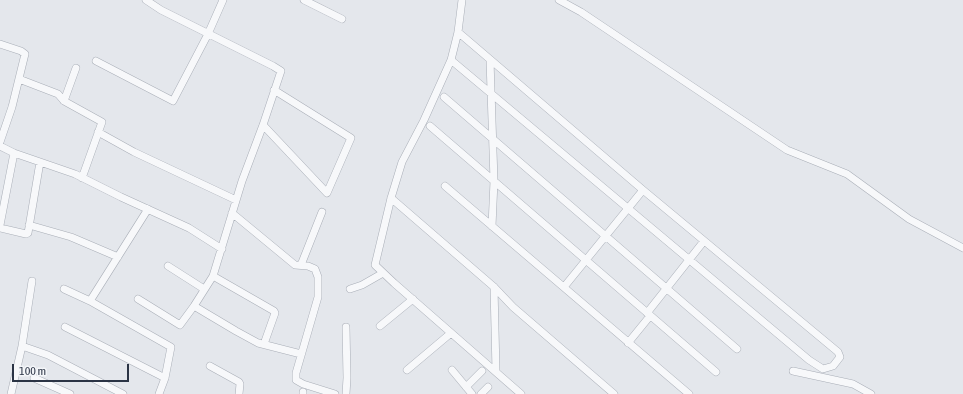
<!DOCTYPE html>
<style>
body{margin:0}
#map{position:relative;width:963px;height:394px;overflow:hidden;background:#e4e7ec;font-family:"Asap Condensed",sans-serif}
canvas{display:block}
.scale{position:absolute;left:12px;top:364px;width:117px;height:18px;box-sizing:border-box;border:2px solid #2b3445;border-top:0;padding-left:5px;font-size:12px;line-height:14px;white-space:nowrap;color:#2b3445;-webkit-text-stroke:3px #f4f6f9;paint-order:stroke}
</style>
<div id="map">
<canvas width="963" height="394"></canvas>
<div class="scale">100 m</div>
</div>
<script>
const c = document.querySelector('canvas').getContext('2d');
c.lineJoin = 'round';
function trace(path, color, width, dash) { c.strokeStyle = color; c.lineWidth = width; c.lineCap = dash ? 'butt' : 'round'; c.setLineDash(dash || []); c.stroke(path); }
const minor = new Path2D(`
 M304,0L342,19
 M462,0L458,32L451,60L424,120L402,162L391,198L375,265L394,283L521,394
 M559,0L581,12L787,150L847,174L909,219L963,248
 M0,44L21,51L25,54L12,107L0,142
 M451,60L809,360L823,369L833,366L840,357L838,352L643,190L458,32
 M490,60L494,181L492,226
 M96,61L173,101L208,34L223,0
 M19,79L58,94L64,101L102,122L82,178
 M444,97L737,349
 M64,101L76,68
 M263,125L327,193L351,138L274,90
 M430,126L716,372
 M98,132L134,152L236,200
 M0,146L14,153L75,174L121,197L189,228L222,249
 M445,186L689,394
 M391,198L494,287L513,307L614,394
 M232,213L295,265L308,266L315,269L318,277V297L296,373V380L303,384L335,394
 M0,225L14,153
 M29,225L71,237L118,257
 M0,228L26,234L28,233L40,162
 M301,265L322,212
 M168,266L204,289
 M213,276L274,311L275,313L264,344
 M494,287L496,371
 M564,287L643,190
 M64,289L90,301L171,347L165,378L159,394
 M350,289L362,285L383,273
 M138,299L180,325L194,306L213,276L242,181L263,125L281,71L273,66L161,10L146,0
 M90,301L148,209
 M194,306L236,331L258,343L301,354
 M647,313L704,241
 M380,326L413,299
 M65,327L165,378
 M628,343L650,316
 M22,346L48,355L123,394
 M210,366L239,382L240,384L239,394
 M407,370L451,333
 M452,370L472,394
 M793,371L853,384L871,394
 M34,378L70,394
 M466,387L482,371
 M11,394L22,346L32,281
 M303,394V392
 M346,394L347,378L346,327
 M481,394L488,387`);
trace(minor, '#a9aeb7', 8);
trace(minor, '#f7f8fa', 7);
</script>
